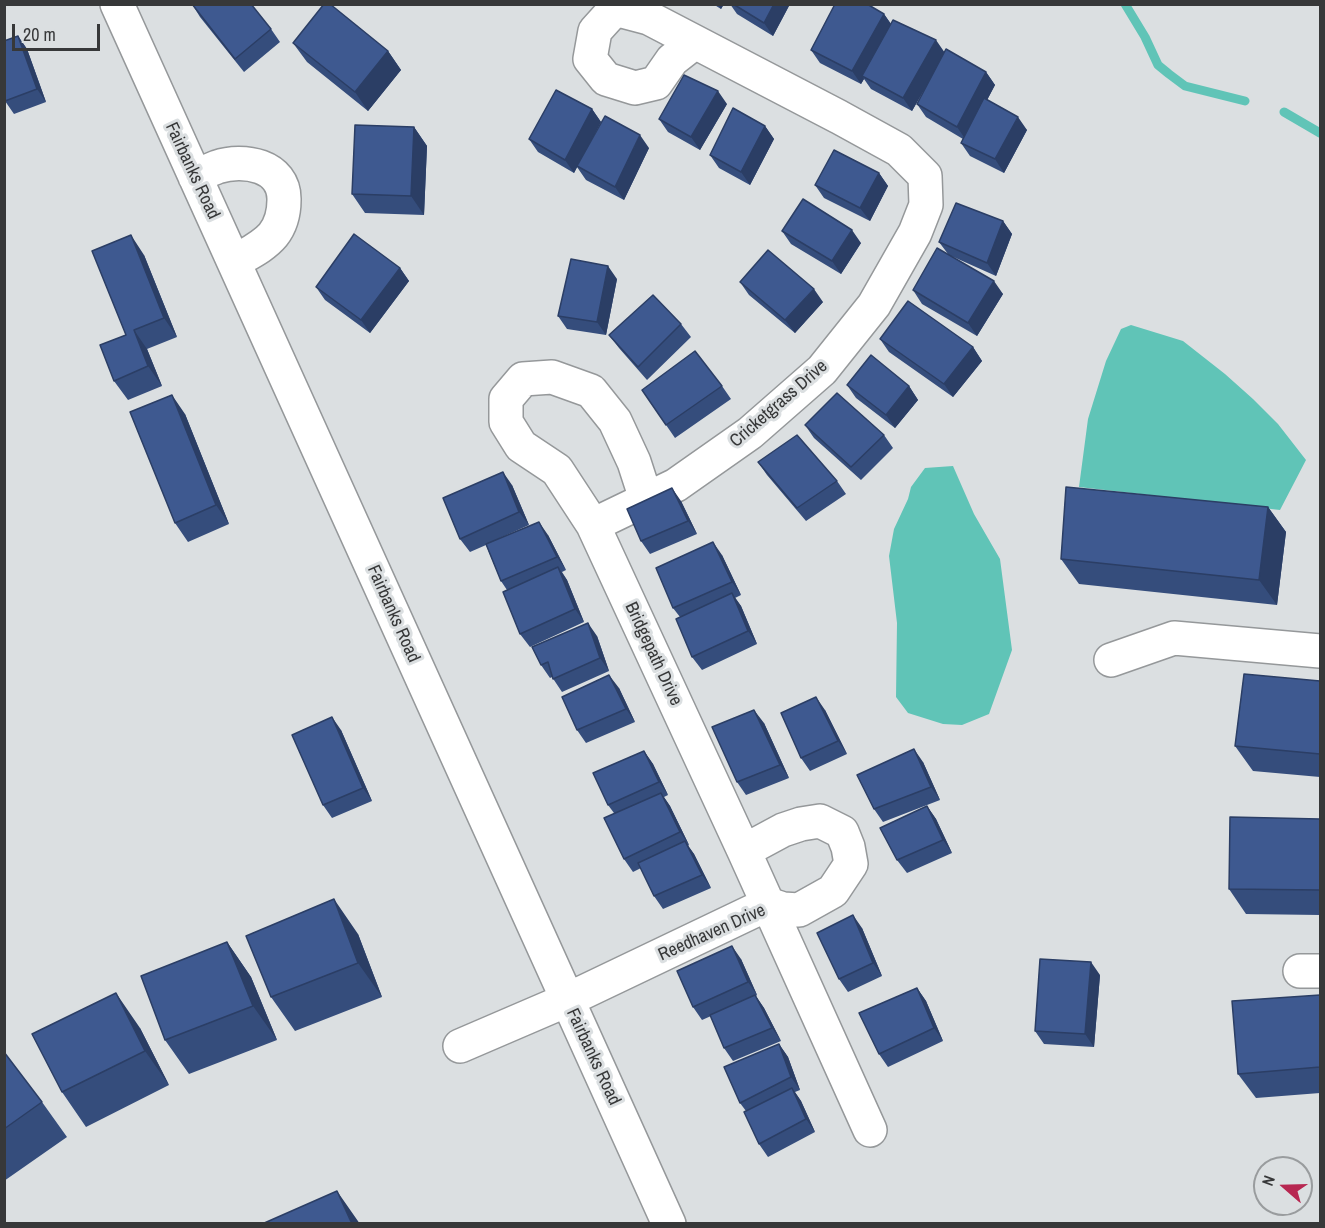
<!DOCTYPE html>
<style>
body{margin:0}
#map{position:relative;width:1325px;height:1228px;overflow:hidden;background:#dbdfe1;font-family:"Archivo Narrow",sans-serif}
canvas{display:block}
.frame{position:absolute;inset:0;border:6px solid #373839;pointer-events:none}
.north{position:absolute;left:1253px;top:1156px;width:60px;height:60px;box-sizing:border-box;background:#dbdfe1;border:2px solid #999c9e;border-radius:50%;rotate:290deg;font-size:16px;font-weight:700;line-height:24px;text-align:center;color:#373839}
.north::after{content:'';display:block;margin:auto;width:21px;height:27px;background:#b72751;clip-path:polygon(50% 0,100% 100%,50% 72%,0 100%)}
.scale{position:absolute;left:12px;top:24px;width:88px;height:27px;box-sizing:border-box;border:3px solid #373839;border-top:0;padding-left:8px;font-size:18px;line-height:21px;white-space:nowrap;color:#373839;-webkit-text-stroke:4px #dbdfe1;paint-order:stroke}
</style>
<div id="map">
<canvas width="1325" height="1228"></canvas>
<div class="frame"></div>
<div class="north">N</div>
<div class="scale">20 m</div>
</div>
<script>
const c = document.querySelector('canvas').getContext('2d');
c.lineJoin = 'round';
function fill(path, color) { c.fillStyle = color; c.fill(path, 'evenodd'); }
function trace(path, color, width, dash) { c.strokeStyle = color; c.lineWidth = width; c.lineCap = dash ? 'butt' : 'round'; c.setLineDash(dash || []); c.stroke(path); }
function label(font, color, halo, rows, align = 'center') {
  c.font = font + ' "Archivo Narrow",sans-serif'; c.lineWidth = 6; c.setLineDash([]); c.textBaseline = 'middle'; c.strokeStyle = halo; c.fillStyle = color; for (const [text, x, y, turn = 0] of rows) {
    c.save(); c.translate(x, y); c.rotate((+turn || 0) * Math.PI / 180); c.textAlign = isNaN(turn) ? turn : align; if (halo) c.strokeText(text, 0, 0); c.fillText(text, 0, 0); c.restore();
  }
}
fill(new Path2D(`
 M1131,325L1183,341L1225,374L1253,399L1278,424L1306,460L1280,510L1079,487L1088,419L1106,361L1121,329Z
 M953,466L974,514L1000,559L1012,650L989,714L962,725L943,724L908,713L896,697L897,623L889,556L894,529L908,499L911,487L925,468Z`), '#60c4b7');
trace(new Path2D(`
 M1125,4L1145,37L1158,65L1169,74L1185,86L1245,101
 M1284,112L1320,133`), '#60c4b7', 9);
const minor = new Path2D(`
 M117,4L669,1224
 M195,177C202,174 209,170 217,167C243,158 285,165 284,200C284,213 281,225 273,235C263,247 247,254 234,262
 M646,499L634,462L615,421L591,391L552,377L523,379L506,399V422L521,446L557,470L593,525L744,851L870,1130
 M593,525L676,485L750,433L822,370L874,305L915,233L926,205L925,176L899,150L839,117L649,18L615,9L595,31L590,59L606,79L635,88L656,83L672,60L695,42
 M1111,660L1174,638L1320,651
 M1300,971H1320
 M460,1046L567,1000L768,904L783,909L799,910L833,891L851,864L848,847L842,832L820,821L801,824L783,830L744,851`);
trace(minor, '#95989a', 36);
trace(minor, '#fff', 33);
fill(new Path2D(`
 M192,4L271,29L280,42L244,72L200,17Z
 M713,4H724L721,9Z
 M730,4H790L773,36L737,14Z
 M884,14L891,24L944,52L986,72L995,85L987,100L1027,130L1004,173L970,156L961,143L963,139L926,117L917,104L924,90L912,111L871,89L864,79L861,84L820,63L811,50Z
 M18,36L27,49L46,102L14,114L5,101Z
 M293,43L388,51L401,70L368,111L307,62Z
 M727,104L700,150L668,132L659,119Z
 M592,109L601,122L588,148H649L624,200L586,180L577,167L574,173L538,152L529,139Z
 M765,126L774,139L750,185L719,168L710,155Z
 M414,127L427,146L424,215L365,213L352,194Z
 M879,173L888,186L870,221L824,198L815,185Z
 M1003,221L1012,234L996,276L949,255L1003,294L977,336L922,304L913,290L948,254L939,242Z
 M782,231L861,243L841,274L791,244Z
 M144,255L177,337L147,349L162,386L128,400L114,381L126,335Z
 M400,268L409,281L370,333L325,300L316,287Z
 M617,279L606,335L567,329L558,316Z
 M740,282L823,302L795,333L749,295Z
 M681,324L691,337L647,380L619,348L609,335Z
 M880,339L973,347L982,361L953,397L889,352Z
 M847,385L909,386L918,400L895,428L856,398Z
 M722,386L731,399L675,438L642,390Z
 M185,414L229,524L188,542L175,523Z
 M805,425L884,435L893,448L861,480L814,438Z
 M758,462L837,481L846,494L806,521L767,475Z
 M512,485L529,525L500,538L548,535L566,570L562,572L567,580L584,622L530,647L520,634L507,590L501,581L486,545L470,552L460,539Z
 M681,501L697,534L650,554L641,541Z
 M1268,507L1286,532L1277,605L1079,584L1061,559Z
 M722,555L741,595L735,598L741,606L757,644L702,670L692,657L680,617L673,608Z
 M597,636L609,671L562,692L552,677L550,678L541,665Z
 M1320,681V777L1253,771L1235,746Z
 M619,688L635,722L586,743L577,730Z
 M825,710L847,754L810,771L801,758Z
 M764,723L789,778L746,795L737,782Z
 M341,730L372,801L332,818L323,805Z
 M644,751L653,764L668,795L664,797L670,806L689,845L688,846L694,854L711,888L663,909L654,896L641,868L633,872L624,859L614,813L608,805Z
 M923,762L940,800L883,822L874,809Z
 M927,806L936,819L952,853L907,873L897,860Z
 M1320,819V915L1246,914L1229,889Z
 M862,928L882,976L848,992L839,979Z
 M358,934L382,997L295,1031L271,997Z
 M227,942L251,977L277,1040L189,1074L165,1040Z
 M741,959L757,995L756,996L764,1008L781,1041L733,1061L724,1048L711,1016L702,1020L693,1007Z
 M1100,975L1094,1047L1044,1044L1035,1031Z
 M917,988L926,1001L943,1041L888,1067L879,1054Z
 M1320,995V1093L1256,1098L1238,1074Z
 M140,1028L169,1085L86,1127L62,1092Z
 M779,1044L788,1057L800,1090L795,1092L801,1101L815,1132L768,1157L759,1144L746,1111L740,1103Z
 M4,1052L42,1102L67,1137L4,1181Z`), '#354d7c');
fill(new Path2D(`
 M718,4H724L721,9Z
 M774,4H790L773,36L764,23Z
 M884,14L893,27L862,76L864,79L861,84L852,71Z
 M18,36L27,49L46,102L37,89Z
 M936,40L945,53L912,111L903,98Z
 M388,51L401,70L368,111L355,92Z
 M986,72L995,85L966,140L957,127Z
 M718,91L727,104L700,150L691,137Z
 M592,109L601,122L574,173L565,160Z
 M1018,117L1027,130L1004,173L995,159Z
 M765,126L774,139L750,185L741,172Z
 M414,127L427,146L424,215L411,196Z
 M640,135L649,148L624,200L615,187Z
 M879,173L888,186L870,221L860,208Z
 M1003,221L1012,234L996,276L987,263Z
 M852,230L861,243L841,274L832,261Z
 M131,235L144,255L177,337L164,318Z
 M608,266L617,279L606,335L597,322Z
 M400,268L409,281L370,333L361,320Z
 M994,281L1003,294L977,336L968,323Z
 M814,289L823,302L795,333L785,320Z
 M134,330L147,349L162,386L148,366Z
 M973,347L982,361L953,397L944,384Z
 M909,386L918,400L895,428L886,415Z
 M172,395L185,414L229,524L216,505Z
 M503,472L512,485L529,525L519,512Z
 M672,488L681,501L697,534L688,521Z
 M1268,507L1286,532L1277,605L1259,580Z
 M539,522L548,535L566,570L557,557Z
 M713,542L722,555L741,595L732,582Z
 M558,567L567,580L584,622L575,609Z
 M732,593L741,606L757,644L748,631Z
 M588,623L597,636L609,671L600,658Z
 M609,675L619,688L635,722L626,709Z
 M816,697L825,710L847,754L838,741Z
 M754,710L764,723L789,778L780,765Z
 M332,717L341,730L372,801L363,788Z
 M914,749L923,762L940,800L931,787Z
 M644,751L653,764L668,795L659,782Z
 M661,793L670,806L689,845L680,832Z
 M927,806L936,819L952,853L943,840Z
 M685,841L694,854L711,888L702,875Z
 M334,899L358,934L382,997L358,963Z
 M853,915L862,928L882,976L873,963Z
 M227,942L251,977L277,1040L253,1006Z
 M732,946L741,959L757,995L748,982Z
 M1091,962L1100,975L1094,1047L1085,1034Z
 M917,988L926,1001L943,1041L934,1028Z
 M116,993L140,1028L169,1085L145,1051Z
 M755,995L764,1008L781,1041L772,1028Z
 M779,1044L788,1057L800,1090L791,1077Z
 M792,1088L801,1101L815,1132L806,1119Z
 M337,1191L360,1224H352Z`), '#2b3e65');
const building = new Path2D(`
 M192,4H251L271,29L235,59Z
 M324,4H330L388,51L355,92L293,43Z
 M733,4H774L764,23Z
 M835,4H867L884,14L852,71L811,50Z
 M893,20L936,40L903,98L862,76Z
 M18,36L37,89L5,101L4,41Z
 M946,49L986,72L957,127L917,104Z
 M684,75L718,91L691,137L659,119Z
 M556,90L592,109L565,160L529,139Z
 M984,98L1018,117L995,159L961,143Z
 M733,108L765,126L741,172L710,155Z
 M605,116L640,135L615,187L577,166Z
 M355,125L414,127L411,196L352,194Z
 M834,150L879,173L860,208L815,185Z
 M803,199L852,230L832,261L782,231Z
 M956,203L1003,221L987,263L939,242Z
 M354,234L400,268L361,320L316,287Z
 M131,235L164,318L134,330L148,366L114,381L100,345L126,335L92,251Z
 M937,248L994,281L968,323L913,290Z
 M768,250L814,289L785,320L740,282Z
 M571,259L608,266L597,322L558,316Z
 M653,295L681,324L638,367L609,335Z
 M908,301L973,347L944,384L880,339Z
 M695,351L722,386L666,425L642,390Z
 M871,355L909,386L886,415L847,385Z
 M837,393L884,435L851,467L805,425Z
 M172,395L216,505L175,523L130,412Z
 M797,435L837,481L797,508L758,462Z
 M503,472L519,512L460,539L443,498Z
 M1066,487L1268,507L1259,580L1061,559Z
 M672,488L688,521L641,541L627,509Z
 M539,522L557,557L501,581L486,544Z
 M713,542L732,582L673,608L656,568Z
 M558,567L575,609L520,634L503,592Z
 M732,593L748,631L692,657L676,619Z
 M588,623L600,658L553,679L548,662L541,665L532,647Z
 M1244,674L1320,681V754L1235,746Z
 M609,675L626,709L577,730L562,697Z
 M816,697L838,741L801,758L781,713Z
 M754,710L780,765L737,782L712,727Z
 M332,717L363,788L323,805L292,735Z
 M914,749L931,787L874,809L857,775Z
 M644,751L659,782L608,805L593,773Z
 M661,793L680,832L624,859L604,818Z
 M927,806L943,840L897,860L880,828Z
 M1230,817L1320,819V890L1229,889Z
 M685,841L702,875L654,896L638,863Z
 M334,899L358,963L271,997L246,936Z
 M853,915L873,963L839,979L817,933Z
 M227,942L253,1006L165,1040L141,976Z
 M732,946L748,982L693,1007L677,971Z
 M1040,959L1091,962L1085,1034L1035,1031Z
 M917,988L934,1028L879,1054L859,1013Z
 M116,993L145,1051L62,1092L32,1034Z
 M755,995L772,1028L724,1048L710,1015Z
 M1320,995V1067L1238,1074L1232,1001Z
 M779,1044L791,1077L740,1103L724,1067Z
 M4,1052L42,1102L4,1129Z
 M792,1088L806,1119L759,1144L744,1112Z
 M337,1191L352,1224H262Z`);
fill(building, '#3e5990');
trace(building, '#2b3e65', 1.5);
label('18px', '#373839', '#dbdfe1', [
 ["Fairbanks Road",192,171,65],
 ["Cricketgrass Drive",779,404,-41],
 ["Fairbanks Road",393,614,66],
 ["Bridgepath Drive",653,654,65],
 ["Reedhaven Drive",712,933,-24],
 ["Fairbanks Road",593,1057,65]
]);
</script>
